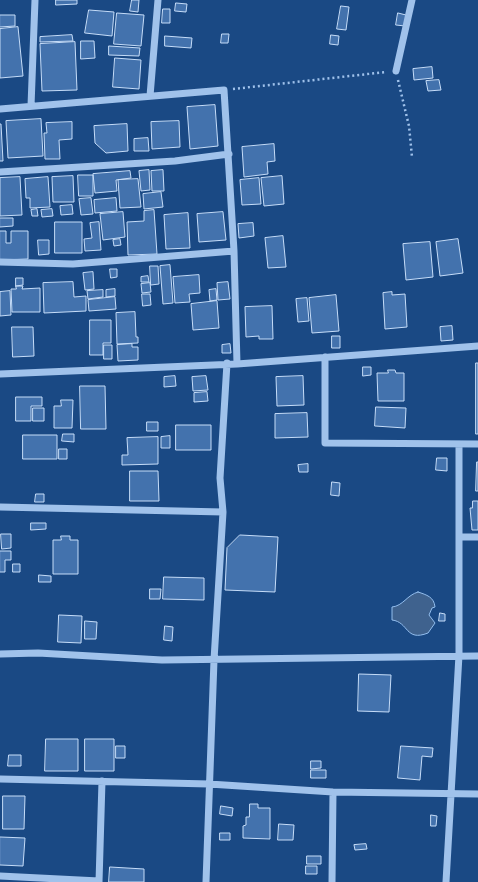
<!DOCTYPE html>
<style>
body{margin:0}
canvas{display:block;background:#1a4984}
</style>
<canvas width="478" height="882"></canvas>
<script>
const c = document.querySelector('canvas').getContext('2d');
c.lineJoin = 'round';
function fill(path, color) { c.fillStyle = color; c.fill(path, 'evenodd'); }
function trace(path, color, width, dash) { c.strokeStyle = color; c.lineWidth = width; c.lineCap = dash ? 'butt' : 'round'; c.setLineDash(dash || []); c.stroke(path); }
const water = new Path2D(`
 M418,592C427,595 434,597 435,607L432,608L429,615L435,623L428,633C405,642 409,622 392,620V607C403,606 407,595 418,592Z`);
fill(water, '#3f628e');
trace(water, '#92bded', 1);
const building = new Path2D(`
 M56,0H77V4L56,5Z
 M132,0H139L138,12L130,11Z
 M176,3L187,4L186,12L175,11Z
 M341,6L349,7L346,30L337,29Z
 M163,9H170V23H162Z
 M89,10L114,12L112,36L85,33Z
 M117,13L144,15L141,46L114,44Z
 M398,13L406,15L405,26L396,25Z
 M0,15H15V26L0,27Z
 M18,27L23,76L0,78V29Z
 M222,34H229L228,43H221Z
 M72,35L73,41L40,42V37Z
 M331,35L339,36L338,45L330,44Z
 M165,36L192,38L191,48L165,46Z
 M81,41H94L95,58L81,59Z
 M75,42L77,90L42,91L40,44Z
 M109,46L140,48L139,56L109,55Z
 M115,58L141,60L139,89L113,87Z
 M432,67L433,78L414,80L413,69Z
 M439,80L441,90L428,91L426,81Z
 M215,105L218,146L190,149L187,107Z
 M41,119L43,156L8,158L6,121Z
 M179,121L180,147L152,149L151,122Z
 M72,122V139L59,140L60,159H45L44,133H47L46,123Z
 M0,124H1L3,161H0Z
 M127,124L128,151L106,153L95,143L94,126Z
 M148,138L149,151H134V139Z
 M274,144L275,161L267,162L268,174L244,177L242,147Z
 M149,170L150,190L141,191L139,171Z
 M163,170L164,191H152L151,171Z
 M130,171L131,178L116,180L117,191L95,193L93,174Z
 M78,175H93V196H79Z
 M73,176L74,202H53L52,177Z
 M282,176L284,204L264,206L261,178Z
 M20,177L22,215L0,216V178Z
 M48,177L50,207L30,208V198H26L25,179Z
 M259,178L261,204L242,205L240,180Z
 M138,179L141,207L120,208L118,180Z
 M161,192L163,207L144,209L143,194Z
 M91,198L93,214L81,215L79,199Z
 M116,198L117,211L95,213L94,200Z
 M72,205L73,214L61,215L60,206Z
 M37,209L38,216H32L31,210Z
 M52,209L53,216L42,217L41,210Z
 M154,210L157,254L128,255L127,222L144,221V211Z
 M123,212L125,237L103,240L100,214Z
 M223,212L226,240L199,242L197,214Z
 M188,213L190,248L166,249L164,215Z
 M0,218H13V226L0,227Z
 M55,222H82V253H55Z
 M99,222L101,250L85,251L84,239L92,238L90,223Z
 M253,223L254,236L239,238L238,224Z
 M0,231H6V243H11V231H28V259L0,260Z
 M283,236L286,267L268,268L265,238Z
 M120,239L121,245L114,246L113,240Z
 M458,239L463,273L440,276L436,242Z
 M38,240H49V254L39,255Z
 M430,242L433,277L406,280L403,244Z
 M170,265L173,303L163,304L160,266Z
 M150,266H158L159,284L151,285Z
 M110,269H117V277L111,278Z
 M93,272L94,289L85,290L83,273Z
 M199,275L200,293L189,294L190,302L175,303L173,277Z
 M148,276L149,282H141V277Z
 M16,278H23V285L16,286Z
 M73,282L74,297L86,296V311L44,313L43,283Z
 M228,282L230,299L218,300L217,283Z
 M150,283L151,292L142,293L141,284Z
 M16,286H23L22,289L40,288V312H12L11,289H16Z
 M115,289V296L106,297V290Z
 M216,289L217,300L210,301L209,290Z
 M103,290V297L88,299L87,291Z
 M10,291L11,315L0,316V292Z
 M392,292V295L405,294L407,327L385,329L383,293Z
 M142,294H150L151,305L143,306Z
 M336,295L339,331L312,333L309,298Z
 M115,297L116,309L89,311L88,300Z
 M307,298L309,321L298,322L296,299Z
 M217,301L219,328L193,330L191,304Z
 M272,306L273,339H259V336L246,337L245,307Z
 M135,312L136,337H138V343L117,344L116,313Z
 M90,320H111V343H103V355H90Z
 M452,326L453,340L441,341L440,327Z
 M12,327H33L34,356L13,357Z
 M332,336H340V348H332Z
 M132,344V347H138V360L118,361L117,345Z
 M230,344L231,353H222V345Z
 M104,345H112V359H104Z
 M476,363H478V434H476Z
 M363,367H371V375L363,376Z
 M388,370H395L396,373H404V401H378L377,373H388Z
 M175,376L176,386L164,387V377Z
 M206,376L208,390L193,391L192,377Z
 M303,376L304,405L277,406L276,377Z
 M80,386H105L106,429H81Z
 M207,392L208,401L194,402V393Z
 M16,397H42V406H31V421H16Z
 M61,400H73L72,428H54V406H61Z
 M376,407L406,408L405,428L375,426Z
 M33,408H44V421H33Z
 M307,413L308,437L275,438V414Z
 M147,422H158V431H147Z
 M176,425H211V450H176Z
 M63,434H74V442L62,441Z
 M23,435H57V459H23Z
 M170,436V448H161V437Z
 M158,437V464L122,465V455H128L127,438Z
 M59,449H67V459H59Z
 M437,458H447V471L436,470Z
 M477,462H478V491H476Z
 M308,464V472H299L298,465Z
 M130,471H158L159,501H130Z
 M332,482L340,483L339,496L331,495Z
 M36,494H44V502H35Z
 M473,501H478V530H472L470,508H472Z
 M31,523H46V529L31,530Z
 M1,534H11V548L2,549Z
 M240,535L278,537L275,592L225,590L227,548Z
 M61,536H70V540H78V574H53V540H61Z
 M0,551H11V560H5V572H0Z
 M13,564H20V572H13Z
 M39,575L51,576V582H39Z
 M164,577L204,578V600L163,599Z
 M150,589H161L160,599H150Z
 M440,613L445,614V621H439Z
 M59,615L82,616L81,643L58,642Z
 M85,621L97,622L96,639H85Z
 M165,626L173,627L172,641L164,640Z
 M359,674L391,675L389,712L358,711Z
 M46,739H78V771H45Z
 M85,739H114V771H85Z
 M116,746H125V758H116Z
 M401,746L433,748L432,757L422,756L420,780L398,778Z
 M9,755H21V766H8Z
 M311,761H321V768L311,769Z
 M311,770H326V778H311Z
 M3,796H25L24,829H3Z
 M250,804H258V808H270V839L243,838V826L246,825V817H249Z
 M221,806L233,808L232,816L220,814Z
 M431,815L437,816L436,826H431Z
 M279,824L294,825L293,840H278Z
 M220,833H230V840H220Z
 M0,837L25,838L23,866L0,865Z
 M366,844L367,849L355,850L354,845Z
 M307,856H321V864H307Z
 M306,866H317V874H306Z
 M110,867L144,869V882H109Z`);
fill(building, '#4372ad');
trace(building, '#c5dcf8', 1);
trace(new Path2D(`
 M398,80L409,126L412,157
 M233,89L386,72`), '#a0c2eb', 2.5, [2, 3]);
trace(new Path2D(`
 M396,71L412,0
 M150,96L158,0
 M31,106L35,0
 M0,109L224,90L234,251L237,364
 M0,172L175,161L229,154
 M0,262L73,264L234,251
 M325,357V443L478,444
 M0,374L237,364L478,346
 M0,507L223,512
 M459,537H478
 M0,654L38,653L162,660L478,656
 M0,779L209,784L333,792L478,794
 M0,876L99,881
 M99,882L102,781
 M206,882L214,660L223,512L220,478L227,363
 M332,882L333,792
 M446,882L459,655V444`), '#a0c2eb', 7);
</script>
